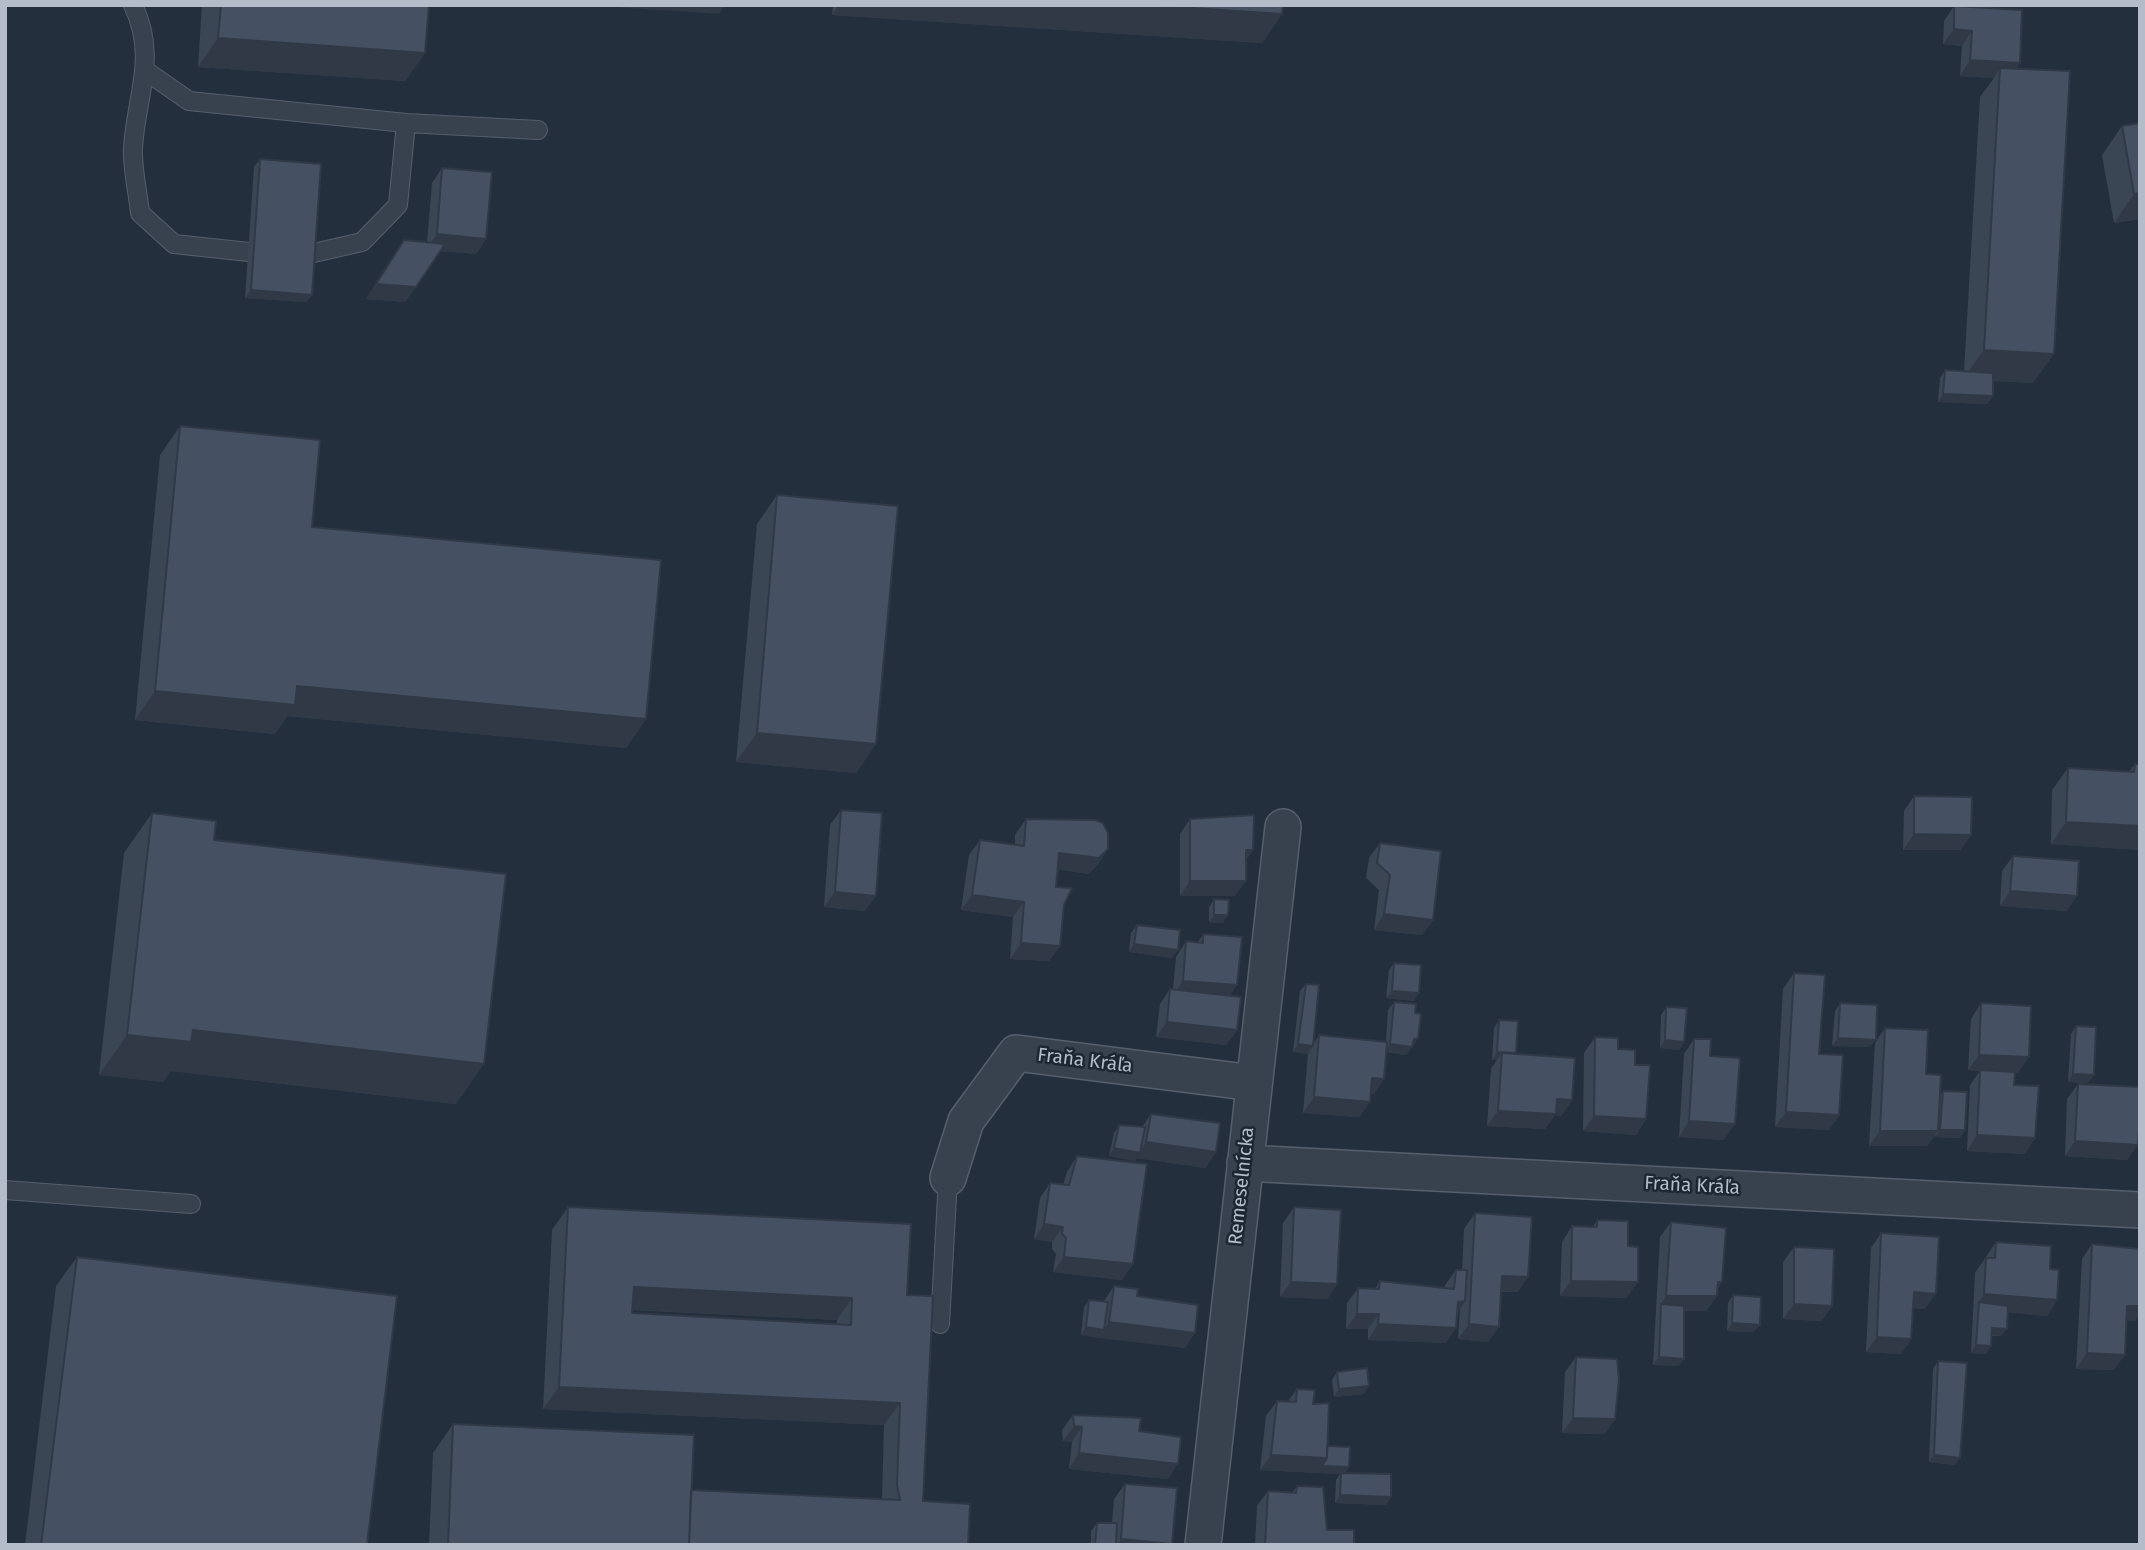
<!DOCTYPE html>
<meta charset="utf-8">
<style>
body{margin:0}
#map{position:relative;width:2145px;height:1550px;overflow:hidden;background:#242f3e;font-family:"Fira Sans",sans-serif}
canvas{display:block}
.frame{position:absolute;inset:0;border:7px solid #b4bcc9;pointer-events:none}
</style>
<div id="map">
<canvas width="2145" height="1550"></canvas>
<div class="frame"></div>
</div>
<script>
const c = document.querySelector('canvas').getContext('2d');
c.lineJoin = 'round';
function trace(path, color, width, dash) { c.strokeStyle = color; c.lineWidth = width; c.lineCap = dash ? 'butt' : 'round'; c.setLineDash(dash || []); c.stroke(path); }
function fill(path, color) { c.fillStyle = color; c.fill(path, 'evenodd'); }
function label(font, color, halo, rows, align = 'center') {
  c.font = font + ' "Fira Sans",sans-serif'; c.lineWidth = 5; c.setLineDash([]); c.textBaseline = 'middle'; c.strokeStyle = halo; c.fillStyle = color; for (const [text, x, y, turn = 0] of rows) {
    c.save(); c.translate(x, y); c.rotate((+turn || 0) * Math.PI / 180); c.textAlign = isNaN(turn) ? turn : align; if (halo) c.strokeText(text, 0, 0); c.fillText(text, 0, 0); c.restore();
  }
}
const service = new Path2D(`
 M133,5C158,57 136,96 133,148C132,169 138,192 140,213L174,244L296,257L362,242L398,205L406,123
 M146,71L189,101L406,123L538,130
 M5,1190L191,1204
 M940,1324L948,1178`);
const minor = new Path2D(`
 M1245,1163L2140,1210
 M948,1178L966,1121L1016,1053L1254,1083
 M1203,1545L1283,827`);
trace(service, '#565f6c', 20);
trace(minor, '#565f6c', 38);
trace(service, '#38414e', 18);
trace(minor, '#38414e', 35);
fill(new Path2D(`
 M202,5H429L425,53L405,81L198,67Z
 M833,5H1283L1282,14L1262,43L832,15Z
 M1954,6L2016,69L2033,383L1993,381V396L1987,404L1938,402L1940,378L1945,370L1964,371L1980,97L1994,78L1960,76L1962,46L1943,44L1944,21Z
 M2122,126L2140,219L2114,223L2102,155Z
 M260,159L312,295L306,302L245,298L254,167Z
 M442,168L486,239L476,254L440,251L405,302L366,299L404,240L427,242L432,183Z
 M180,426L312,527L646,719L626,748L287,716L275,734L135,720L160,455Z
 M777,495L876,744L856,773L736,762L757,524Z
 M2135,764L2140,850L2051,844L2052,790L2068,768L2129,772Z
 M1914,796L1971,835L1960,850H1903L1904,811Z
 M841,810L865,911L824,907L830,825Z
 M152,813L214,840L456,1104L171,1071L163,1082L99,1075L124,853Z
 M1026,819L1108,849L1098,864L1088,874L1057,869L1056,887L1064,905L1060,946L1049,961L1010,959L1013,917L961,910L969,855L980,840L1015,845V835Z
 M1190,819L1253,850L1246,860L1235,896H1180V834Z
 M1380,843L1433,920L1422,935L1374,930L1379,890L1366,878L1369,858Z
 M2013,856L2067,911L2000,906L2002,871Z
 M1214,899L1223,923L1209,922V907Z
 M1137,925L1172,958L1129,952L1131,933Z
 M1203,934L1230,996L1237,1030L1226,1045L1156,1037L1160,1004L1170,989H1173L1176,957L1186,941L1198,942Z
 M1394,963L1414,1001L1386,998L1389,970Z
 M1794,973L1819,1054L1839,1115L1829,1130L1775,1127L1783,989Z
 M1306,984L1314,1043L1319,1035L1386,1042L1388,1010L1394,1002L1415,1013L1418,1038L1406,1055L1386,1052L1374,1094H1370V1102L1359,1117L1303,1113L1308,1054L1293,1052L1300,991Z
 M1840,1003L1870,1047L1832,1046L1835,1011Z
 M1981,1003L2018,1073H2015L2014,1085L2025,1154L1967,1151L1970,1085L1980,1071L1968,1070L1971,1019Z
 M1666,1007L1684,1042L1679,1050L1660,1048L1661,1015Z
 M1499,1020L1515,1054L1572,1100L1561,1116L1555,1115L1545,1129L1487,1126L1491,1069L1497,1060H1492L1494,1028Z
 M2076,1026L2088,1083L2068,1082L2071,1034Z
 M1885,1028L1926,1074L1940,1095L1943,1091L1960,1138L1935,1137V1135L1927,1146H1869L1875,1043Z
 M1595,1037L1618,1049L1635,1065L1646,1119L1636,1135L1583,1131L1584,1053Z
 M1694,1039L1710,1056L1724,1140L1679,1137L1684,1054Z
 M2078,1084L2138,1128L2127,1160L2065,1156L2067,1099Z
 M1151,1114L1216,1152L1205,1168L1137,1158L1135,1161L1109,1156L1114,1133L1119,1125L1142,1127Z
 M1077,1156L1122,1280L1053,1272L1056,1254L1052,1249V1242L1034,1239L1040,1198L1050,1183L1063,1185L1067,1172Z
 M568,1207L907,1295L923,1501L968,1545H429L433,1453L453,1424L691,1490L882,1499L884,1425L543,1409L552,1230ZM632,1310L837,1320V1324L632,1313Z
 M1294,1207L1337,1284L1327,1299L1280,1297L1283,1223Z
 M1475,1213L1518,1292H1501L1499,1327L1488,1342L1458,1339L1460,1309L1457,1313L1446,1343L1368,1340V1329H1346L1347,1303L1358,1288L1375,1289L1380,1281L1445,1288V1285L1456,1270H1462L1464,1229Z
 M1597,1220L1627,1298L1560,1296L1562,1242L1572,1226L1593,1227Z
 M1671,1222L1717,1289V1296L1706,1311H1684V1359L1678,1366L1653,1365L1660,1237Z
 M1881,1233L1925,1309L1913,1308L1911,1339L1901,1354L1866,1352L1871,1248Z
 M1996,1242L2050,1269L2057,1300L2047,1316L2008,1312L2001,1336H1992L1991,1346L1986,1354L1971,1353L1975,1273Z
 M2092,1244L2135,1321H2126L2114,1370L2076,1369L2082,1259Z
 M1794,1247L1832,1306L1821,1321L1783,1319V1262Z
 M77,1257L367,1545H25L56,1286Z
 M1114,1286L1137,1296L1185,1348L1081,1335L1084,1307L1089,1300L1104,1301Z
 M1733,1295L1754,1332L1727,1331L1728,1303Z
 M1576,1357L1615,1419L1604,1434L1562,1433L1565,1372Z
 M1938,1361L1955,1465L1929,1462L1933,1369Z
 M1337,1372L1364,1394L1334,1397L1332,1380Z
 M1297,1389L1313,1404L1327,1446L1349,1467L1345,1473L1391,1497L1386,1505L1335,1503L1336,1480L1340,1474L1260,1470L1266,1416L1277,1401H1288Z
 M1073,1415L1139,1431L1168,1479L1069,1469L1072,1442L1063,1441L1062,1430Z
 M1125,1484L1172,1545H1091V1531L1097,1523H1112L1114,1499Z
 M1297,1486L1327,1530L1354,1545H1255L1257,1506L1268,1491L1292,1493Z`), '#3b4654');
fill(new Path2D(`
 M585,5H725L719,14Z
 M839,5H1148L1282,14L1262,43L832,15Z
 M1954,29L1972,31L1962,46L1943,44Z
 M218,38L425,53L405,81L198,67Z
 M1970,60L2020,63L2009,79L2000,68L1994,78L1960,76Z
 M2140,193V219L2114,223L2134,194Z
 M437,234L486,239L476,254L426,250Z
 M376,284L416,287L405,302L366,299Z
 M251,290L312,295L306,302L245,298Z
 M1984,350L2054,354L2033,383L1963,379Z
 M1943,394L1993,396L1987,404L1938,402Z
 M297,686L646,719L626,748L287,716L275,734L135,720L155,691Z
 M757,733L876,744L856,773L736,762Z
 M2066,822L2140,826V850L2051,844Z
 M1914,834L1971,835L1960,850H1903Z
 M1108,849L1098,864L1088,874L1049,868L1059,853Z
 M1246,850H1253L1243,865Z
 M1190,881H1246L1235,896H1180Z
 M2010,891L2077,896L2067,911L2000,906Z
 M835,892L876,896L865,911L824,907Z
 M972,895L1024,902L1013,917L961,910Z
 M1384,914L1433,920L1422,935L1374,930Z
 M1214,915H1228L1223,923L1209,922Z
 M1021,943L1060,946L1049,961L1010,959Z
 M1134,944L1178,950L1172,958L1129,952Z
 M1183,981L1237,985L1227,1001L1172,996Z
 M1392,991L1419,993L1414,1001L1386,998Z
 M1167,1022L1237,1030L1226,1045L1156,1037Z
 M193,1030L484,1064L456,1104L171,1071L163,1082L99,1075L127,1035Z
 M1418,1038L1413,1046L1409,1047H1412L1406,1055L1385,1052L1390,1044Z
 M1838,1038L1876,1040L1870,1047L1832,1046Z
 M1665,1040L1684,1042L1679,1050L1660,1048Z
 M1298,1044L1313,1046L1308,1054L1293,1052Z
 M1497,1052L1516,1053L1511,1061L1502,1053L1497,1060H1492Z
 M1979,1055L2029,1057L2018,1073L1968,1070Z
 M2073,1074L2094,1075L2088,1083L2068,1082Z
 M1372,1078L1384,1079L1374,1094H1361Z
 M1314,1097L1370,1102L1359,1117L1303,1113Z
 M1557,1099L1572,1100L1561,1116L1555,1115L1545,1129L1487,1126L1498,1111Z
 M1786,1112L1839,1115L1829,1130L1775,1127Z
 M1594,1116L1646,1119L1636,1135L1583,1131Z
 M1689,1121L1735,1124L1724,1140L1679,1137Z
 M1940,1130H1965L1960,1138L1935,1137Z
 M1880,1131H1938L1927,1146H1869Z
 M1977,1135L2035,1138L2025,1154L1967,1151Z
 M2075,1141L2138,1145L2127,1160L2065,1156Z
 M1146,1142L1216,1152L1205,1168L1137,1158L1135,1161L1109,1156L1114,1148L1139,1153Z
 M1044,1224L1063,1227L1052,1242L1034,1239Z
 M1064,1257L1133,1264L1122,1280L1053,1272Z
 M1502,1276L1528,1277L1518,1292L1491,1291Z
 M1571,1281L1638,1282L1627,1298L1560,1296Z
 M1291,1282L1337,1284L1327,1299L1280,1297Z
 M1718,1282H1722L1713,1296H1717L1706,1311H1660L1661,1304L1666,1296Z
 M634,1287L852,1298L837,1320L619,1309Z
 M1914,1292L1936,1294L1925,1309L1903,1307Z
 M1984,1294L2057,1300L2047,1316L1978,1310L1979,1302Z
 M1465,1301L1455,1317L1458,1302Z
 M1794,1304L1832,1306L1821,1321L1783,1319Z
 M2127,1306H2140V1314L2135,1321H2116Z
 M1357,1314H1379L1368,1329H1346Z
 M1109,1322L1195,1333L1185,1348L1098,1338Z
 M1732,1323L1760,1325L1754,1332L1727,1331Z
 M1378,1324L1456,1328L1446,1343L1368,1340Z
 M1469,1324L1499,1327L1488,1342L1458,1339Z
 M1086,1327L1104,1330L1098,1338L1081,1335Z
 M1992,1328L2007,1329L2001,1336L1987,1335Z
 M1877,1337L1911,1339L1901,1354L1866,1352Z
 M1976,1345L1991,1346L1986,1354L1971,1353Z
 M2087,1353L2125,1355L2114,1370L2076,1369Z
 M1659,1357L1684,1359L1678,1366L1653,1365Z
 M1369,1386L1364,1394L1334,1397L1339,1389Z
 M559,1387L900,1403L884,1425L543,1409Z
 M1573,1418L1615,1419L1604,1434L1562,1433Z
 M1074,1426L1082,1427L1072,1442L1063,1441Z
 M1079,1453L1178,1464L1168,1479L1069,1469Z
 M1271,1455L1327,1458L1349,1467L1344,1475L1341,1473L1340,1474L1260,1470Z
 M1934,1455L1960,1458L1955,1465L1929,1462Z
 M1340,1495L1391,1497L1386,1505L1335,1503Z
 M1121,1539L1172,1544V1545H1117Z`), '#303945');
const building = new Path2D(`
 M221,5H429L425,53L218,38Z
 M1148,5H1283L1282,14Z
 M1954,6L2022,10L2020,63L1970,60L1972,31L1954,29Z
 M2000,68L2070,71L2054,354L1984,350Z
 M2140,123V193L2134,194L2122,126Z
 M260,159L321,164L312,295L251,290Z
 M442,168L492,172L486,239L437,234Z
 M404,240L445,244L416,287L376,284Z
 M1945,370L1993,373V396L1943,394Z
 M180,426L320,440L312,527L661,560L646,719L297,686L295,705L155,691Z
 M777,495L898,506L876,744L757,733Z
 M2135,764H2140V826L2066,822L2068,768L2134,772Z
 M1914,796L1972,797L1971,835L1914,834Z
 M841,810L882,813L876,896L835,892Z
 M152,813L216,821L214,840L506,874L484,1064L193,1030L191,1042L127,1035Z
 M1254,815L1253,850H1246V881H1190V819Z
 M1026,819L1095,820L1103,823L1108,833V849L1099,858L1059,853L1056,887L1072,888L1064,905L1060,946L1021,943L1024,902L972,895L980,840L1024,846Z
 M1380,843L1441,851L1433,920L1384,914L1390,875L1377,863Z
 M2013,856L2079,861L2077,896L2010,891Z
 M1214,899L1229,900L1228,915H1214Z
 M1137,925L1180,930L1178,950L1134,944Z
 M1203,934L1242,937L1237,985L1183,981L1186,941L1203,943Z
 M1394,963L1421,965L1419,993L1392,991Z
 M1794,973L1825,975L1819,1054L1843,1055L1839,1115L1786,1112Z
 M1306,984L1319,985L1313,1046L1298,1044Z
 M1170,989L1241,997L1237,1030L1167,1022Z
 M1394,1002L1416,1004L1415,1013L1421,1014L1418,1038L1414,1039L1412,1047L1390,1044Z
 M1840,1003L1877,1005L1876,1040L1838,1038Z
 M1981,1003L2031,1006L2029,1057L1979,1055Z
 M1666,1007L1687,1008L1684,1042L1665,1040Z
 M1499,1020L1518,1021L1516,1053L1497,1052Z
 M2076,1026L2096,1027L2094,1075L2073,1074Z
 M1885,1028L1928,1030L1926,1074L1941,1075L1938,1131H1880Z
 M1319,1035L1387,1042L1384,1079L1372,1078L1370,1102L1314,1097Z
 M1595,1037L1618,1038V1049L1635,1050V1065H1650L1646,1119L1594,1116Z
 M1694,1039H1711L1710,1056L1740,1058L1735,1124L1689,1121Z
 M1502,1053L1575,1058L1572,1100L1557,1099L1556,1114L1498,1111Z
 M1980,1070L2015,1072L2014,1085L2039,1086L2035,1138L1977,1135Z
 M2078,1084L2140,1087V1115L2138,1145L2075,1141Z
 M1943,1091L1967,1092L1965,1130H1940Z
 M1151,1114L1220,1123L1216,1152L1146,1142Z
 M1119,1125L1145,1127L1140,1153L1114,1148Z
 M1077,1156L1147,1164L1133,1264L1064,1257L1066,1238L1062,1234L1063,1227L1044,1224L1050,1183L1069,1185Z
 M568,1207L911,1224L907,1295L933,1296L923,1501L970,1504L968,1545H689L691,1490L900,1500L897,1485L900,1403L559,1387ZM634,1287L852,1298L851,1325L632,1313Z
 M1294,1207L1341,1210L1337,1284L1291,1282Z
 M1475,1213L1532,1217L1528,1277L1502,1276L1499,1327L1469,1324Z
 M1597,1220L1628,1221V1246L1638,1247V1282L1571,1281L1572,1226L1597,1227Z
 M1671,1222L1726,1228L1722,1282H1718L1717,1296H1666Z
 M1881,1233L1939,1237L1936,1294L1914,1292L1911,1339L1877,1337Z
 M1996,1242L2051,1246L2050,1269L2059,1270L2057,1300L1984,1294L1986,1258H1995Z
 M2092,1244L2140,1249V1306H2127L2125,1355L2087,1353Z
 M1794,1247L1834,1249L1832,1306L1794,1304Z
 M77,1257L397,1296L367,1545H41Z
 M1456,1270H1467L1465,1301L1458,1302L1456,1328L1378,1324L1379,1314H1357L1358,1288L1379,1289L1380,1281L1454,1289Z
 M1114,1286L1138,1289L1137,1296L1198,1305L1195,1333L1109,1322Z
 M1733,1295L1761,1297L1760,1325L1732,1323Z
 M1089,1300L1108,1302L1104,1330L1086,1327Z
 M1979,1302L2008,1306L2007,1329L1992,1328L1991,1346L1976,1345Z
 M1661,1304L1684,1306V1359L1659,1357Z
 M1576,1357L1617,1359L1619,1379L1615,1419L1573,1418Z
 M1938,1361L1967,1363L1960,1458L1934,1455Z
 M1367,1368L1369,1386L1339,1389L1337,1372Z
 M1297,1389L1315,1390L1313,1404L1329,1403L1327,1458L1271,1455L1277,1401L1296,1402Z
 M1073,1415L1141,1418L1139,1431L1181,1437L1178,1464L1079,1453L1082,1427L1074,1426Z
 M453,1424L694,1435L689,1545H448Z
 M1327,1446L1350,1447L1349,1467L1322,1466L1327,1458Z
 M1341,1473L1391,1474V1497L1340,1495Z
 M1125,1484L1177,1488L1172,1544L1121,1539Z
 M1297,1486L1323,1487L1327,1530H1354V1545H1265L1268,1491L1296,1493Z
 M1097,1523H1117L1116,1545H1095Z`);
fill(building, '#455162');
trace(building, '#303945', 2);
label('19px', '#b4bcc9', '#1d2633', [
 ["Fraňa Kráľa",1085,1061,7],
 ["Remeselnícka",1242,1186,-84],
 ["Fraňa Kráľa",1692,1186,3]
]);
</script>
